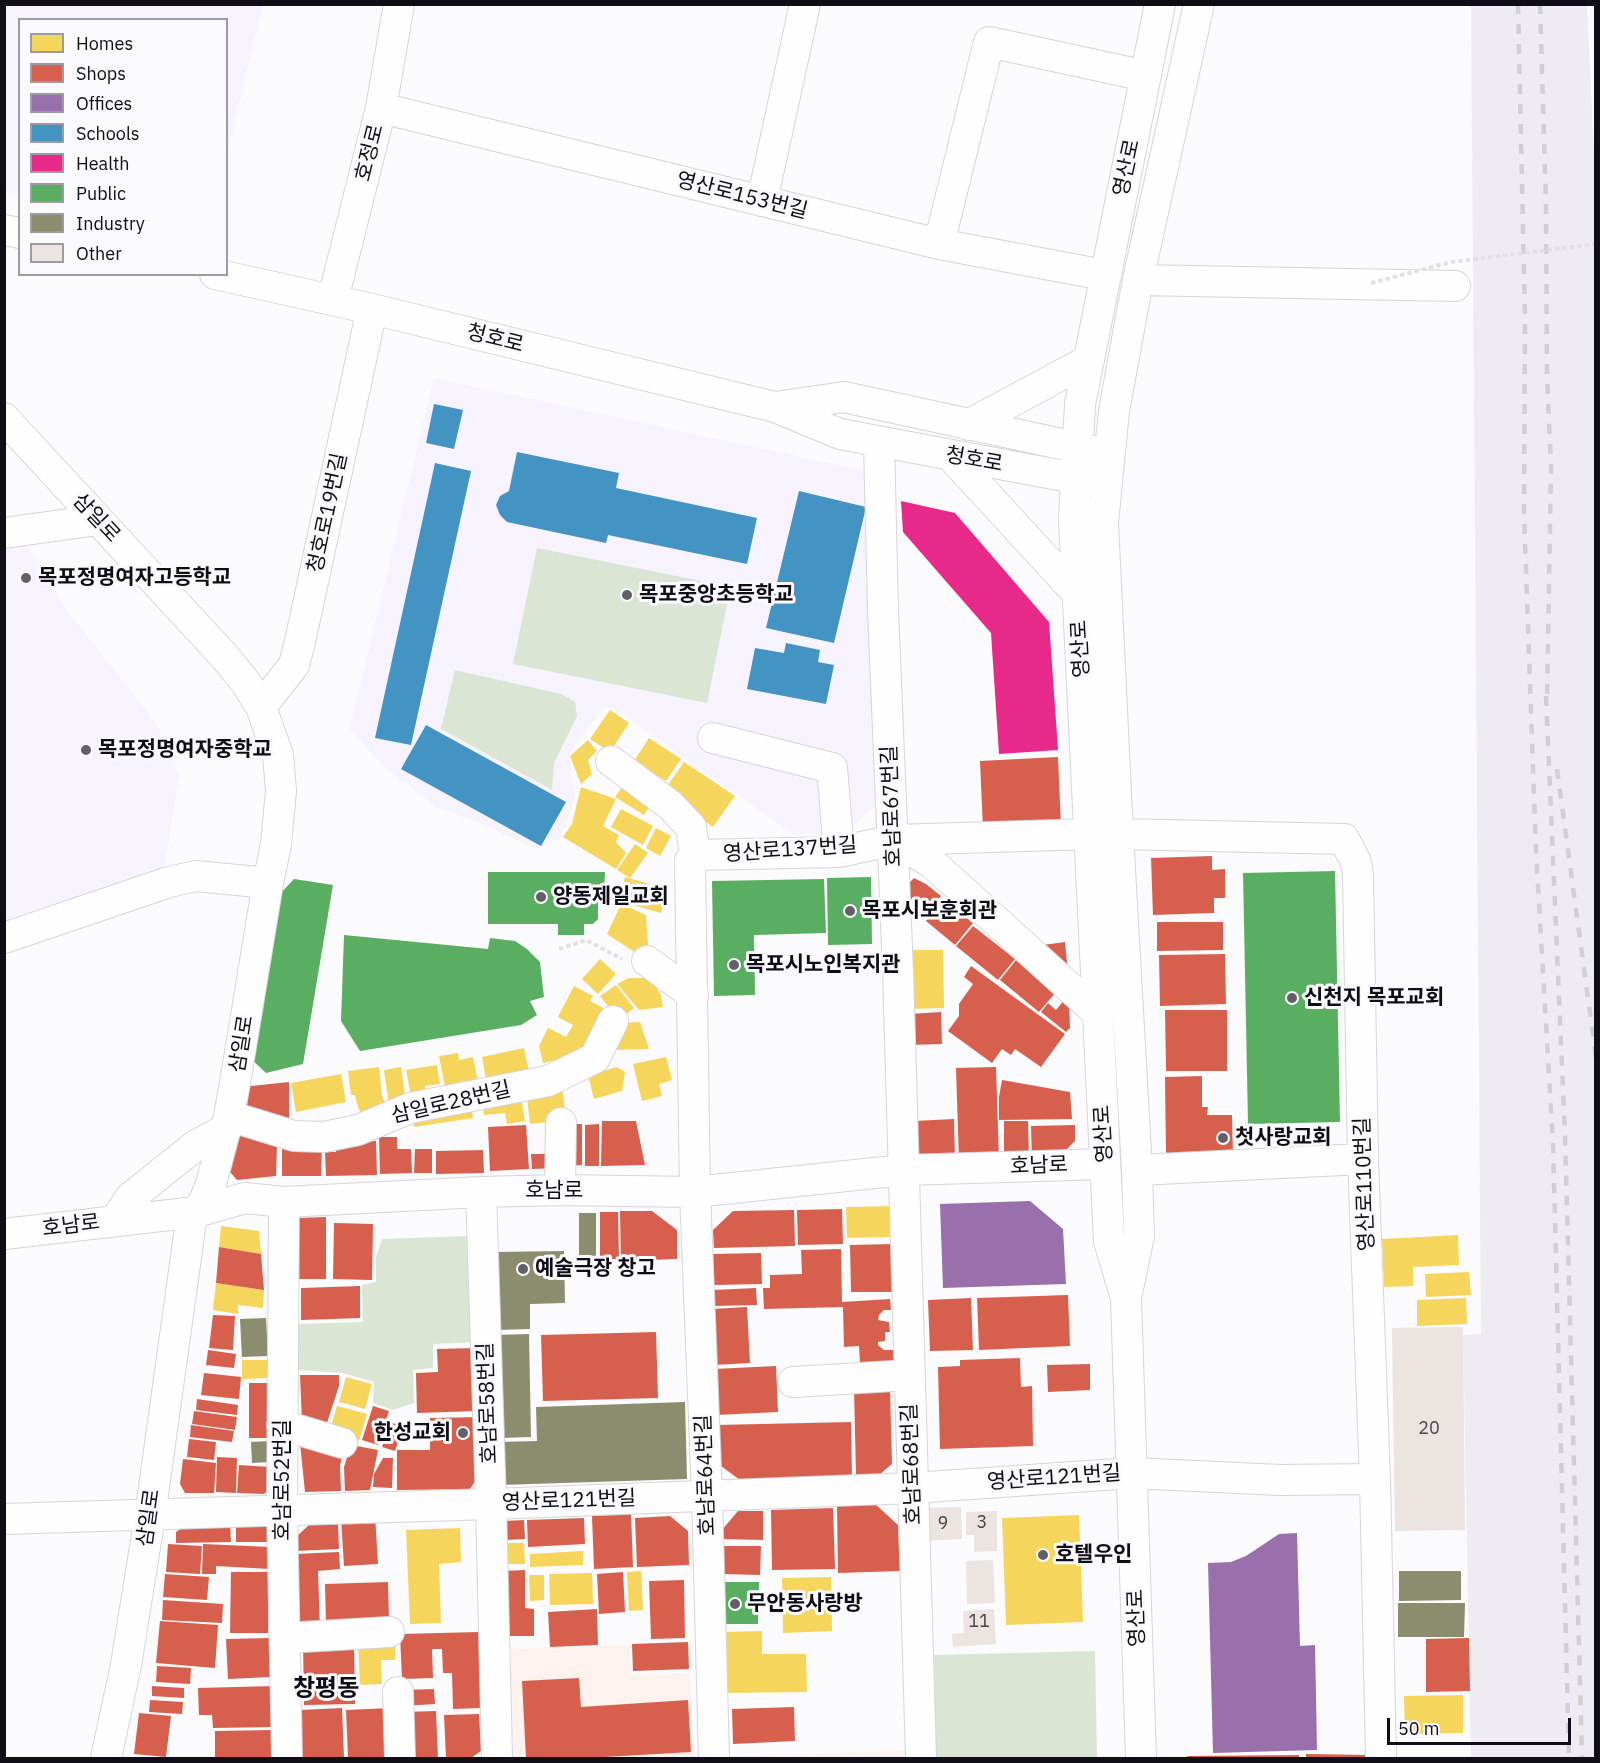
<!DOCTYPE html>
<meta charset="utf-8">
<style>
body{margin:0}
#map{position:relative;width:1600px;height:1763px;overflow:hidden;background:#fbfafd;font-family:"IBM Plex Sans",sans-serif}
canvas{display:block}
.frame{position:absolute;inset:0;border:6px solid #0f0d15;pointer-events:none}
.legend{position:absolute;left:18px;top:18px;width:210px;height:258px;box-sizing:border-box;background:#faf9fe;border:2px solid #9c9ba1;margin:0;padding:8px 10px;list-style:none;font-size:18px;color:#0f0d15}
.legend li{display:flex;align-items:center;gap:12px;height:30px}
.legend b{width:30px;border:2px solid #9c9ba1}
.scale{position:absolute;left:1387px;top:1718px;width:184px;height:27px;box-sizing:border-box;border:3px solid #0f0d15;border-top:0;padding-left:8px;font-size:18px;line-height:21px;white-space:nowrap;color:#0f0d15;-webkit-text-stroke:4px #faf9fe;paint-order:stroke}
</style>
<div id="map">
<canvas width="1600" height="1763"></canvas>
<div class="frame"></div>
<ul class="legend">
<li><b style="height:16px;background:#f6d55c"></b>Homes</li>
<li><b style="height:16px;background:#d6604d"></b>Shops</li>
<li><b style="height:16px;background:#9970ab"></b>Offices</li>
<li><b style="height:16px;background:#4393c3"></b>Schools</li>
<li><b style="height:16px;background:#e7298a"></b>Health</li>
<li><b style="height:16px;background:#5aae61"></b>Public</li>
<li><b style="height:16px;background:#8c8c6e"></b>Industry</li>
<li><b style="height:16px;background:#ebe4e0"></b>Other</li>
</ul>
<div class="scale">50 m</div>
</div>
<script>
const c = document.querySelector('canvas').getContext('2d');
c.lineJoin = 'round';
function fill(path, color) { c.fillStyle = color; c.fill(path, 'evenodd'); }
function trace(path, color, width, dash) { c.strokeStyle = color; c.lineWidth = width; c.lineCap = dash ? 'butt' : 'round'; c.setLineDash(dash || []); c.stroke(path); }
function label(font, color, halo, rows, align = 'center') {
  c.font = font + ' "IBM Plex Sans","Noto Sans KR",sans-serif'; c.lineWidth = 6; c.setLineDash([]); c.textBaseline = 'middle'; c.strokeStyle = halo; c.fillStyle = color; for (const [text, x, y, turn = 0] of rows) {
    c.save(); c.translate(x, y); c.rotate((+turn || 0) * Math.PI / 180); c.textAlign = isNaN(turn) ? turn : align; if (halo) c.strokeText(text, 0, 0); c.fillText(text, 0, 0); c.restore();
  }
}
fill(new Path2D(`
 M629,1645L631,1675L690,1673L694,1758H513L509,1649Z
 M909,1751V1758H727V1756Z`), '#fdf2ee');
fill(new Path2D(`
 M1471,5H1587L1596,199L1595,1758H1471L1463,1335L1481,1334Z`), '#eeebf3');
fill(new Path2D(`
 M5,4L263,5L227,153L226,20H20L19,194L5,191Z
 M434,378L865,471L869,484L876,806L844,833L793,834L615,709L604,707L569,754L575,798L559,839L536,849L478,822L436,807L383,766L350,729Z
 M24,541L69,613L156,723L179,776L164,870L5,920V544Z`), '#f6f2fe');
fill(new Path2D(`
 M537,548L711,583L728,600L707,703L513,664Z
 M455,670L561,694L575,702L577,716L554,763L552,790L441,729Z
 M470,1236L477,1342L433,1344V1368L413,1370L414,1403L393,1410L373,1403L374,1382L343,1373L298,1370L299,1324L363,1322L362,1285L376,1282V1257L382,1239Z
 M1095,1651L1097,1758H936L934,1655Z`), '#dae5d4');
fill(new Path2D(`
 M610,710L629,723L610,752L590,739Z
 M649,738L681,759L666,781L634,761Z
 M588,740L597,751L588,760L592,774L581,784L570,756Z
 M684,762L735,796L713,827L663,792Z
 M627,780L655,798L644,815L615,797Z
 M581,787L616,799L603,826L619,835L616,842L626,853L616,869L563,837L572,824Z
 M621,809L653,826L643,845L611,827Z
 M656,828L671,836L660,856L646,848Z
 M635,844L648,853L630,878L617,870Z
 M625,877L650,884L649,888L667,893L661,913L618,901Z
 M621,904L646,915L648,946L639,955L607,934Z
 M907,950H943L944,1008L908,1009Z
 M600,959L616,974L598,994L582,979Z
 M629,978H650L661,995L663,1007L639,1010L617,984Z
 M616,985L634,1008L619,1020L600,996Z
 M574,986L593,996L590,1001L611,1012L591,1052L543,1063L539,1046L548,1028L566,1037L573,1025L558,1017Z
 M640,1022L649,1049L614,1050L621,1023Z
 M524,1048L531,1082L487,1085L482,1057Z
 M458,1053L459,1060L473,1057L479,1086L446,1092L439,1056Z
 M666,1057L672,1080L659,1084L662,1096L642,1101L633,1064Z
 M437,1065L440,1084L425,1086L427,1098L412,1101L406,1070Z
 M379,1067L382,1096L388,1109L363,1120L356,1101L355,1095H351L348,1071Z
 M401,1067L406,1102L389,1105L384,1070Z
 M617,1067L625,1072L622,1091L594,1099L588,1075Z
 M341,1074L346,1102L296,1112L291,1083Z
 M562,1084L566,1120L530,1124L526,1088Z
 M521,1097L525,1121L507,1124L505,1113L484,1115L482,1102Z
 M471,1102L473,1118L414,1127L412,1110Z
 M894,1206L895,1237L847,1238L846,1207Z
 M221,1226L259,1231L261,1254L219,1247Z
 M1458,1235L1459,1265L1413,1267V1286L1384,1287L1382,1239Z
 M1469,1272L1471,1295L1426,1297L1425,1274Z
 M216,1283L264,1290L263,1308L238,1305V1314L213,1310Z
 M1466,1298L1467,1324L1417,1326V1300Z
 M242,1360H269V1378L242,1379Z
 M346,1377L372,1384L365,1409L339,1402Z
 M337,1406L367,1414L359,1441L329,1433Z
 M1079,1515L1083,1622L1006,1625L1002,1518Z
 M460,1528L461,1562L439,1564L441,1623L410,1624L406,1530Z
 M503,1543H524L525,1564H503Z
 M583,1551V1565L530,1567V1554Z
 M641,1571L643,1610L629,1611L627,1572Z
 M592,1573L593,1604L550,1605L549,1574Z
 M529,1575H544V1600L530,1601Z
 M831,1577L832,1631L783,1633L782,1578Z
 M762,1631V1654H806L807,1692L724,1693L723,1632Z
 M395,1638V1660H381L382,1684L360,1685L358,1640Z
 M1463,1695V1733L1405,1734L1404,1696Z`), '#f6d55c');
fill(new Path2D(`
 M1058,757L1061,825L983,829L980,761Z
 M1212,856V870L1225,869V898H1214V913L1153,915L1151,858Z
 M914,878L926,884L941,896L921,919L908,908L907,885Z
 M944,900L973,923L955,945L926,921Z
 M1157,922H1223V950L1157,951Z
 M973,926L1015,959L998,980L956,946Z
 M1065,942L1068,972L1036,946Z
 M1225,954L1226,1004L1160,1006L1159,955Z
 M1016,960L1056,992L1039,1012L1000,980Z
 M971,966L1065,1034L1041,1067L1015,1049L1011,1055L1002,1049L992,1063L948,1031L959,1016V1004L973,984L964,977Z
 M1065,999L1069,1001L1070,1028L1066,1032L1041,1012L1048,1003L1056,1010Z
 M1165,1010H1227V1071H1166Z
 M941,1012L942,1044L910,1045L909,1014Z
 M996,1067L999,1160L959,1161L956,1068Z
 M1202,1076V1107H1208L1207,1115H1232L1233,1154L1166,1156L1165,1077Z
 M1002,1080L1070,1092L1072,1119L999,1120V1097Z
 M289,1082V1127L236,1113L242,1087Z
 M954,1119L955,1161L916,1162L914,1121Z
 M602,1121H636L645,1165L601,1166Z
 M1004,1121H1028L1029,1159H1004Z
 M237,1123L277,1145L276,1176L237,1180L230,1172Z
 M566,1124H582V1165L566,1166Z
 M599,1124V1166H585V1125Z
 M526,1125L529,1169L490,1171L488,1127Z
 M1075,1125V1141L1057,1159H1032L1031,1126Z
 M379,1137H397V1149H411L412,1173L380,1174Z
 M376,1141L377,1175L326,1176L325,1152H336L335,1142Z
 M282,1146H322L321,1176H282Z
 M415,1149H432V1173H414Z
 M483,1150L484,1173L436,1174V1151Z
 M531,1154H556L557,1168L532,1169Z
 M842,1209L843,1244L798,1245L797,1210Z
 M794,1210L795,1246L714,1248L713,1230L733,1211Z
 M620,1211H652L677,1230V1259L621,1261Z
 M600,1212H618L619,1259H600Z
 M326,1217V1279H299L298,1218Z
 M334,1223L373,1224L372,1280L333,1279Z
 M893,1244V1292H851L850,1245Z
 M219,1247L261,1254L264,1290L216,1283Z
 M841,1249L842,1302L890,1299L891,1310H884L879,1315L878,1320L889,1322L890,1332H885V1341L878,1342V1345L884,1350H894V1362L860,1363L859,1346L844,1347L843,1307L764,1309L763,1288H770V1275L802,1274L801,1250Z
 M761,1253L762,1284L714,1285L713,1254Z
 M360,1286V1318L301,1320V1288Z
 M756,1288L757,1305L713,1306V1290Z
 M1068,1295L1070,1346L979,1350L977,1298Z
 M971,1298L973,1350L930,1351L928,1300Z
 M747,1307L750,1363L714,1365L712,1309Z
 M213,1315L235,1316L233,1350L209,1348Z
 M656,1332L658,1398L543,1401L541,1335Z
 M476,1348L478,1411L417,1413L416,1373L438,1372L437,1349Z
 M208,1350L236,1354L234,1368L206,1365Z
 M1020,1358L1021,1387L1032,1386L1033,1446L940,1449L938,1367L960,1366V1360Z
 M1090,1364V1390L1048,1392L1047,1365Z
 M776,1366L778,1412L716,1415L714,1369Z
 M204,1373L241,1377L239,1399L201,1395Z
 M300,1375H339V1386L325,1429L302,1423Z
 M249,1383H267L268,1438H249Z
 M854,1389H890L892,1464L879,1475H856Z
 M197,1399L238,1405L237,1415L196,1410Z
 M373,1406L389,1411L378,1445L362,1440Z
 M194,1411L237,1417L235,1430L192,1424Z
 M481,1417V1472L470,1489L397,1490V1450H430V1418Z
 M390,1422L403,1427L395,1451L382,1447Z
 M851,1422L852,1478L740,1480L717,1463L716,1425Z
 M191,1425L234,1431L232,1442L190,1437Z
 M189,1439L216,1442L214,1460L187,1457Z
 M300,1443L343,1452L340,1466L341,1491L305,1492Z
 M351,1445L378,1450L370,1490L345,1491L344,1467Z
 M217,1457L237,1458L236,1493L216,1492Z
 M383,1458H393L392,1488L373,1487L374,1474Z
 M183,1459L216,1463L214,1493H185L180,1484Z
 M239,1465L271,1467L270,1488L264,1494L237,1493Z
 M874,1503L898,1525L900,1571L838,1573L837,1505Z
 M833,1508L835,1569L772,1570L771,1510Z
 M738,1511H763V1540L721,1539V1531Z
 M631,1514L633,1567L594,1569L592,1516Z
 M375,1515L378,1564L344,1566L341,1518Z
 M670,1516L688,1531L689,1565L637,1567L635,1518Z
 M584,1518L585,1544L528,1547L527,1520Z
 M524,1520L525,1539L505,1540V1521Z
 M230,1522L231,1542L176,1543V1532L189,1523Z
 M236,1522H268L269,1542H236Z
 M338,1524L339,1549L296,1551V1537L309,1525Z
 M168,1544L202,1546L200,1574L166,1572Z
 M203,1544L271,1547L270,1569L216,1566V1574H202Z
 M723,1546H761L760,1575L723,1574Z
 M339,1552L340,1569L318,1571L320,1629L297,1630L294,1554Z
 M525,1570V1608L534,1609V1636H505L504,1571Z
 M231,1572H269L268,1633H230Z
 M623,1572L625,1612L599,1614L597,1574Z
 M165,1574L209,1577L207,1600L163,1597Z
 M684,1580L685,1638L651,1639L649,1581Z
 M388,1582L389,1621L326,1624L325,1584Z
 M163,1600L223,1604L222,1623L162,1620Z
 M597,1609L598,1645L550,1647L548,1612Z
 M160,1621L218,1625L215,1668L156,1663Z
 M479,1632L481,1708L453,1709L452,1673H443L442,1649H432L433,1678L402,1679L400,1634Z
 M270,1638L271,1677L228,1679L226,1639Z
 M1469,1638L1470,1691L1426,1692V1639Z
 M354,1642L355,1704L304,1705L303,1643Z
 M688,1642L689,1669L633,1671L632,1644Z
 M157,1666L191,1668L190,1684L156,1682Z
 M579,1678L581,1707L688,1700L691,1752L588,1758H526L522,1681Z
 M152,1686L184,1688V1698L152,1696Z
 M274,1686L275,1727L213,1728L212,1715H199L198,1688Z
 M434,1689L435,1704L402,1706L401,1690Z
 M150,1700L183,1702L182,1714L149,1712Z
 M794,1707L795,1741L733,1744L732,1709Z
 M342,1708L344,1758H301L300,1710Z
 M390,1708L392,1758H348L346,1710Z
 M436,1711L438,1758H405L403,1712Z
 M139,1713L171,1716L166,1757L134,1754Z
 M479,1714L481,1751L471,1758H446L444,1715Z
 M273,1730V1758H215V1731Z
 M1306,1754L1371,1755V1758H1306Z
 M1299,1755V1758H1188L1187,1756Z`), '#d6604d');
fill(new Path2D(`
 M1030,1201L1063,1229L1066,1284L943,1288L940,1204Z
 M1297,1533L1300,1646L1315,1645L1317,1750L1213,1753L1208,1563L1231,1562L1246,1556L1279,1534Z`), '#9970ab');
fill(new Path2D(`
 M434,404L463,410L454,449L426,443Z
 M517,452L619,473L616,488L757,518L747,564L608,535L606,543L507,522L500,515L496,505L500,496L509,491Z
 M435,463L471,471L411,745L375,738Z
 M799,491L866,507L834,643L766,628Z
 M786,643L820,650L818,662L834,665L826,704L747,689L755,648L784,653Z
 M426,725L566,802L541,846L401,769Z`), '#4393c3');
fill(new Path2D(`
 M901,501L955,513L1049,622L1058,750L999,754L991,633L903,532Z`), '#e7298a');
fill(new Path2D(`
 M1335,871L1340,1122L1248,1124L1243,873Z
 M488,872H605L604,896H598V919L593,924H584V935H558V924H488Z
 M871,877L872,944L828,945L827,878Z
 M294,879L333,885L303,1064L266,1073L250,1058L277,897Z
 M824,879L826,933L754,935L755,995L714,996L712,881Z
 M344,935L488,949L490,938L515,941L527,949L540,962L544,997L530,1001L537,1015L521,1025L360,1051L341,1021Z
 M721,1582H759L758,1624H721Z`), '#5aae61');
fill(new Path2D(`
 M579,1213H596V1257L579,1258Z
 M564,1251L565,1303L530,1304V1329L495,1330V1252Z
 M266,1318L268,1356L242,1357L240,1319Z
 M529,1334L531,1437L499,1438L496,1335Z
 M685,1402L687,1479L500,1485L499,1442L537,1441L536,1407Z
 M270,1441V1462L252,1463L251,1442Z
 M1399,1571H1461V1600L1399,1601Z
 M1398,1603H1465L1464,1637H1398Z`), '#8c8c6e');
fill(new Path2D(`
 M1463,1327L1465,1530L1395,1531L1392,1328Z
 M961,1507L962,1539L924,1541L923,1508Z
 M997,1511V1551L974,1552V1535H966V1512Z
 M993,1560L995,1603L967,1604L966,1561Z
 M994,1609L996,1644L953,1647L952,1634L964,1633L963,1611Z`), '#ebe4e0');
const minor = new Path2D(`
 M381,108L939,244L1104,275
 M762,201L805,4
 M4,230L20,233
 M939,244L989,42L1146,76
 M215,274L372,309L775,407L840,434L1096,482
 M1138,280L1455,286
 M333,299L381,108L399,4
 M775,407L844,397L1098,452
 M4,418L225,657L246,683L261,707L278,755L281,791L276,844L268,883L235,1083L229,1116L211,1184L205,1199L191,1221L150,1516L126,1665L106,1758
 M968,425L1089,360
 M879,442L883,610L898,971L921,1758
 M950,455L1078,594
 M4,533L98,520
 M261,707L294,665L301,637L372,309
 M713,738L832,768L839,852
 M611,761L670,805L691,827L695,855
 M1118,834L1344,839L1356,862L1358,875L1363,1159L1375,1479L1381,1758
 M894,840L932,863L1099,1014
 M695,855L690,861L695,1192L707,1495L714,1758
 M695,855L839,852L894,840L1090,834
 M4,938L169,882L196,876L268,883
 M647,961L693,995
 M229,1116L294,1136L324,1137L358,1130L410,1108L548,1081L595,1058L613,1021
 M1137,1170L1363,1159
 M560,1190L561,1123
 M481,1192L491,1504L497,1758
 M284,1202L282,1510L287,1758
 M115,1221L130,1198L195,1146L226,1129
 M4,1234L196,1212L245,1198L284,1202L481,1192L560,1190L695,1192L903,1170L1105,1164
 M1125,1295L1109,1241L1074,519L1080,404L1160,4
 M793,1382L910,1375
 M282,1425L342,1443
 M4,1519L491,1504L913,1488L1132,1473L1280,1480L1375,1479
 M285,1638L389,1632
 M398,1692L400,1758
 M1141,1758L1126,1298L1139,1236L1137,1170L1118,834L1103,523L1114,411L1138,280L1199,4`);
trace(minor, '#d6d4da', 32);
trace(new Path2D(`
 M559,949L586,940L622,959`), '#e2e2e4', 4, [4.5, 3]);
trace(minor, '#fefeff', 30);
trace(new Path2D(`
 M1518,4L1525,317L1524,513L1536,852L1553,1144L1569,1758
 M1540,4L1546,204L1547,375L1551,467L1547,703
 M1546,696L1565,1136L1582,1758
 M1557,769L1596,1057`), '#d0d0d0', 4.5, [10, 10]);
trace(new Path2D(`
 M1371,283L1451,262L1596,244`), '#e2e2e4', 4, [4.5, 3]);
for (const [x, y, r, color] of [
 [26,578,6,"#626066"],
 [627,595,6,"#626066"],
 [86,750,6,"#626066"],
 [541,897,6,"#626066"],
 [850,911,6,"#626066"],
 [734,965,6,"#626066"],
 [1292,998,6,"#626066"],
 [1223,1138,6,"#626066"],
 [523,1269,6,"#626066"],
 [463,1433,6,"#626066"],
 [1043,1555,6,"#626066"],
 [735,1604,6,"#626066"]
]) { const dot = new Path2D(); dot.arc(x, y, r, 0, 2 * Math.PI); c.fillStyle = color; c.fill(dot); trace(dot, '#faf9fe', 2); }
label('18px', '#474449', null, [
 ["20",1429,1429],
 ["3",982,1523],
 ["9",943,1524],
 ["11",979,1622]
]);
label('21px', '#0f0d15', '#faf9fe', [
 ["호정로",370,153,-76],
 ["영산로",1127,168,-78],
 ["영산로153번길",742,196,14],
 ["청호로",495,339,14],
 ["청호로",974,460,10],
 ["청호로19번길",328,513,-78],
 ["삼일로",96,518,47],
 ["영산로",1081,649,-93],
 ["호남로67번길",892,806,-92],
 ["영산로137번길",790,850,-4],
 ["삼일로",242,1044,-81],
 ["삼일로28번길",451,1103,-13],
 ["영산로",1104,1134,-93],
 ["호남로",1039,1166,-2],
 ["영산로110번길",1365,1184,-92],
 ["호남로",554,1191],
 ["호남로",71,1226,-7],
 ["호남로58번길",488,1403,-92],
 ["호남로68번길",912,1464,-92],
 ["호남로64번길",706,1475,-92],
 ["영산로121번길",1054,1478,-4],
 ["호남로52번길",283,1480,-90],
 ["영산로121번길",569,1501,-2],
 ["삼일로",149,1518,-82],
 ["영산로",1137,1618,-92]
]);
label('bold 21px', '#0f0d15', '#faf9fe', [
 ["목포정명여자고등학교",38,578],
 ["목포중앙초등학교",639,595],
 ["목포정명여자중학교",98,750],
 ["양동제일교회",553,897],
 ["목포시보훈회관",862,911],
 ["목포시노인복지관",746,965],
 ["신천지 목포교회",1304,998],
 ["첫사랑교회",1235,1138],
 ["예술극장 창고",535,1269],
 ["한성교회",451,1433,"right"],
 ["호텔우인",1055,1555],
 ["무안동사랑방",747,1604]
], 'left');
label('bold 24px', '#0f0d15', '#faf9fe', [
 ["창평동",326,1689]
]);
</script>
